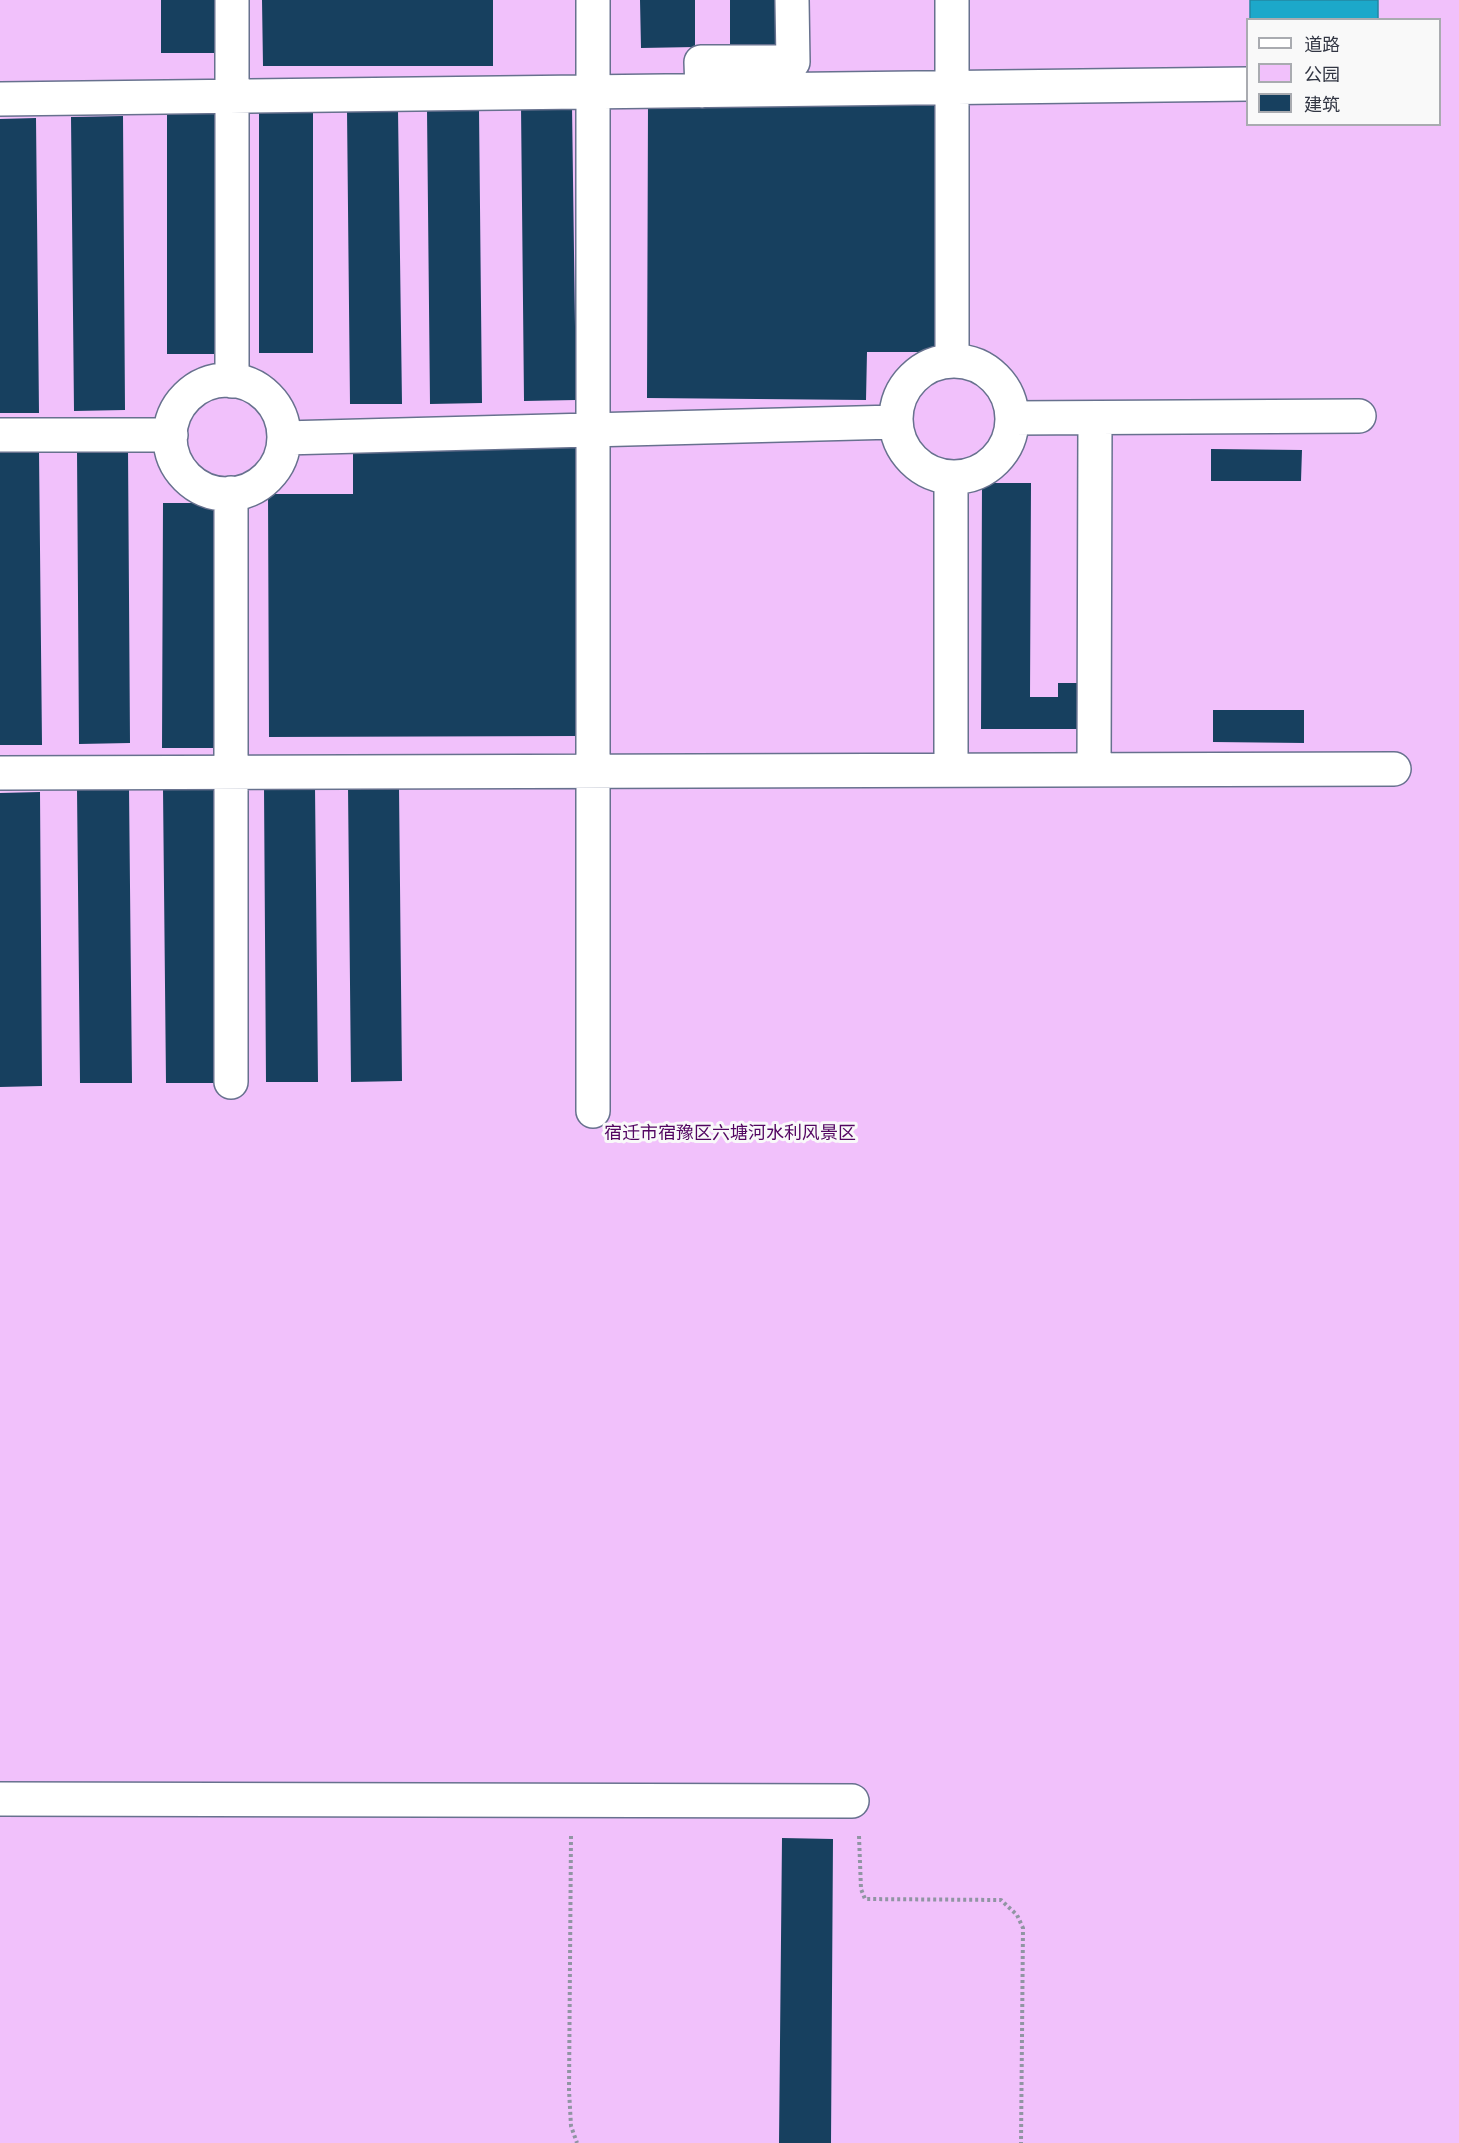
<!DOCTYPE html>
<meta charset="utf-8">
<style>
body{margin:0}
#map{position:relative;width:1459px;height:2143px;overflow:hidden;background:#e6ebf9;font-family:"Alegreya Sans","Noto Sans SC",sans-serif}
canvas{display:block}
.legend{position:absolute;left:1246px;top:18px;width:195px;height:108px;box-sizing:border-box;background:#f9f9f9;border:2px solid #a9abb0;margin:0;padding:8px 10px;list-style:none;font-size:18px;color:#323643}
.legend li{display:flex;align-items:center;gap:12px;height:30px}
.legend b{width:30px;border:2px solid #a9abb0}
</style>
<div id="map">
<canvas width="1459" height="2143"></canvas>
<ul class="legend">
<li><b style="height:8px;background:#fff"></b>道路</li>
<li><b style="height:16px;background:#f1c1fb"></b>公园</li>
<li><b style="height:16px;background:#17405f"></b>建筑</li>
</ul>
</div>
<script>
const c = document.querySelector('canvas').getContext('2d');
c.lineJoin = 'round';
function fill(path, color) { c.fillStyle = color; c.fill(path, 'evenodd'); }
function trace(path, color, width, dash) { c.strokeStyle = color; c.lineWidth = width; c.lineCap = dash ? 'butt' : 'round'; c.setLineDash(dash || []); c.stroke(path); }
function label(font, color, halo, rows, align = 'center') {
  c.font = font + ' "Alegreya Sans","Noto Sans SC",sans-serif'; c.lineWidth = 6; c.setLineDash([]); c.textBaseline = 'middle'; c.strokeStyle = halo; c.fillStyle = color; for (const [text, x, y, turn = 0] of rows) {
    c.save(); c.translate(x, y); c.rotate((+turn || 0) * Math.PI / 180); c.textAlign = isNaN(turn) ? turn : align; if (halo) c.strokeText(text, 0, 0); c.fillText(text, 0, 0); c.restore();
  }
}
fill(new Path2D(`
 M0,0H1459V2143H0ZM1248,20H1440V124H1248Z`), '#f1c1fb');
const water = new Path2D(`
 M1250,0H1378V19H1250Z`);
fill(water, '#1ca8ca');
trace(water, '#2386a2', 1.5);
fill(new Path2D(`
 M161,0H220V53H161Z
 M262,0H493V66H263Z
 M640,0H695V47L641,48Z
 M730,0H778V44H730Z
 M648,103L935,105L934,352H867L866,400L647,398Z
 M521,106H572L576,400L524,401Z
 M259,107H313V353H259Z
 M167,108H221V354H167Z
 M479,109L482,403L430,404L427,110Z
 M347,110H398L402,404H350Z
 M123,116L125,410L74,411L71,117Z
 M36,118L39,413H0V119Z
 M353,447H577V736L269,737L268,494H353Z
 M128,449L130,743L79,744L77,450Z
 M1211,449L1302,450L1301,481H1211Z
 M0,451H39L42,745H0Z
 M982,483H1031L1030,697H1058V683H1083V729H981Z
 M163,503H216V748H162Z
 M1213,710H1304V743L1213,742Z
 M315,787L318,1082H266L264,788Z
 M348,787H399L402,1081L351,1082Z
 M129,788L132,1083H80L77,789Z
 M214,788L217,1083H166L163,789Z
 M40,792L42,1086L0,1087V793Z
 M782,1838L833,1839L831,2143H779Z`), '#17405f');
const minor = new Path2D(`
 M232,0V381
 M593,0V1111
 M952,0V360
 M702,91L701,62H793L792,0
 M0,99L1248,84
 M896 419a58 58 0 1 1 116 0a58 58 0 1 1-116 0Z
 M170 437a57 57 0 1 1 114 0a57 57 0 1 1-114 0Z
 M1013,418L1359,416
 M0,435H171
 M284,438L895,422
 M951,478V769
 M231,493V1082
 M1094,769L1095,418
 M0,773L1394,769
 M0,1799L852,1801`);
trace(minor, '#67718e', 36);
trace(new Path2D(`
 M571,1836L569,2090L571,2126L577,2143
 M859,1836L861,1889L865,1899L1001,1900L1017,1915L1023,1928L1021,2143`), '#9095a3', 4, [3, 3]);
trace(minor, '#fff', 33);
label('18px', '#520561', '#f9f9f9', [
 ["宿迁市宿豫区六塘河水利风景区",730,1134]
]);
</script>
